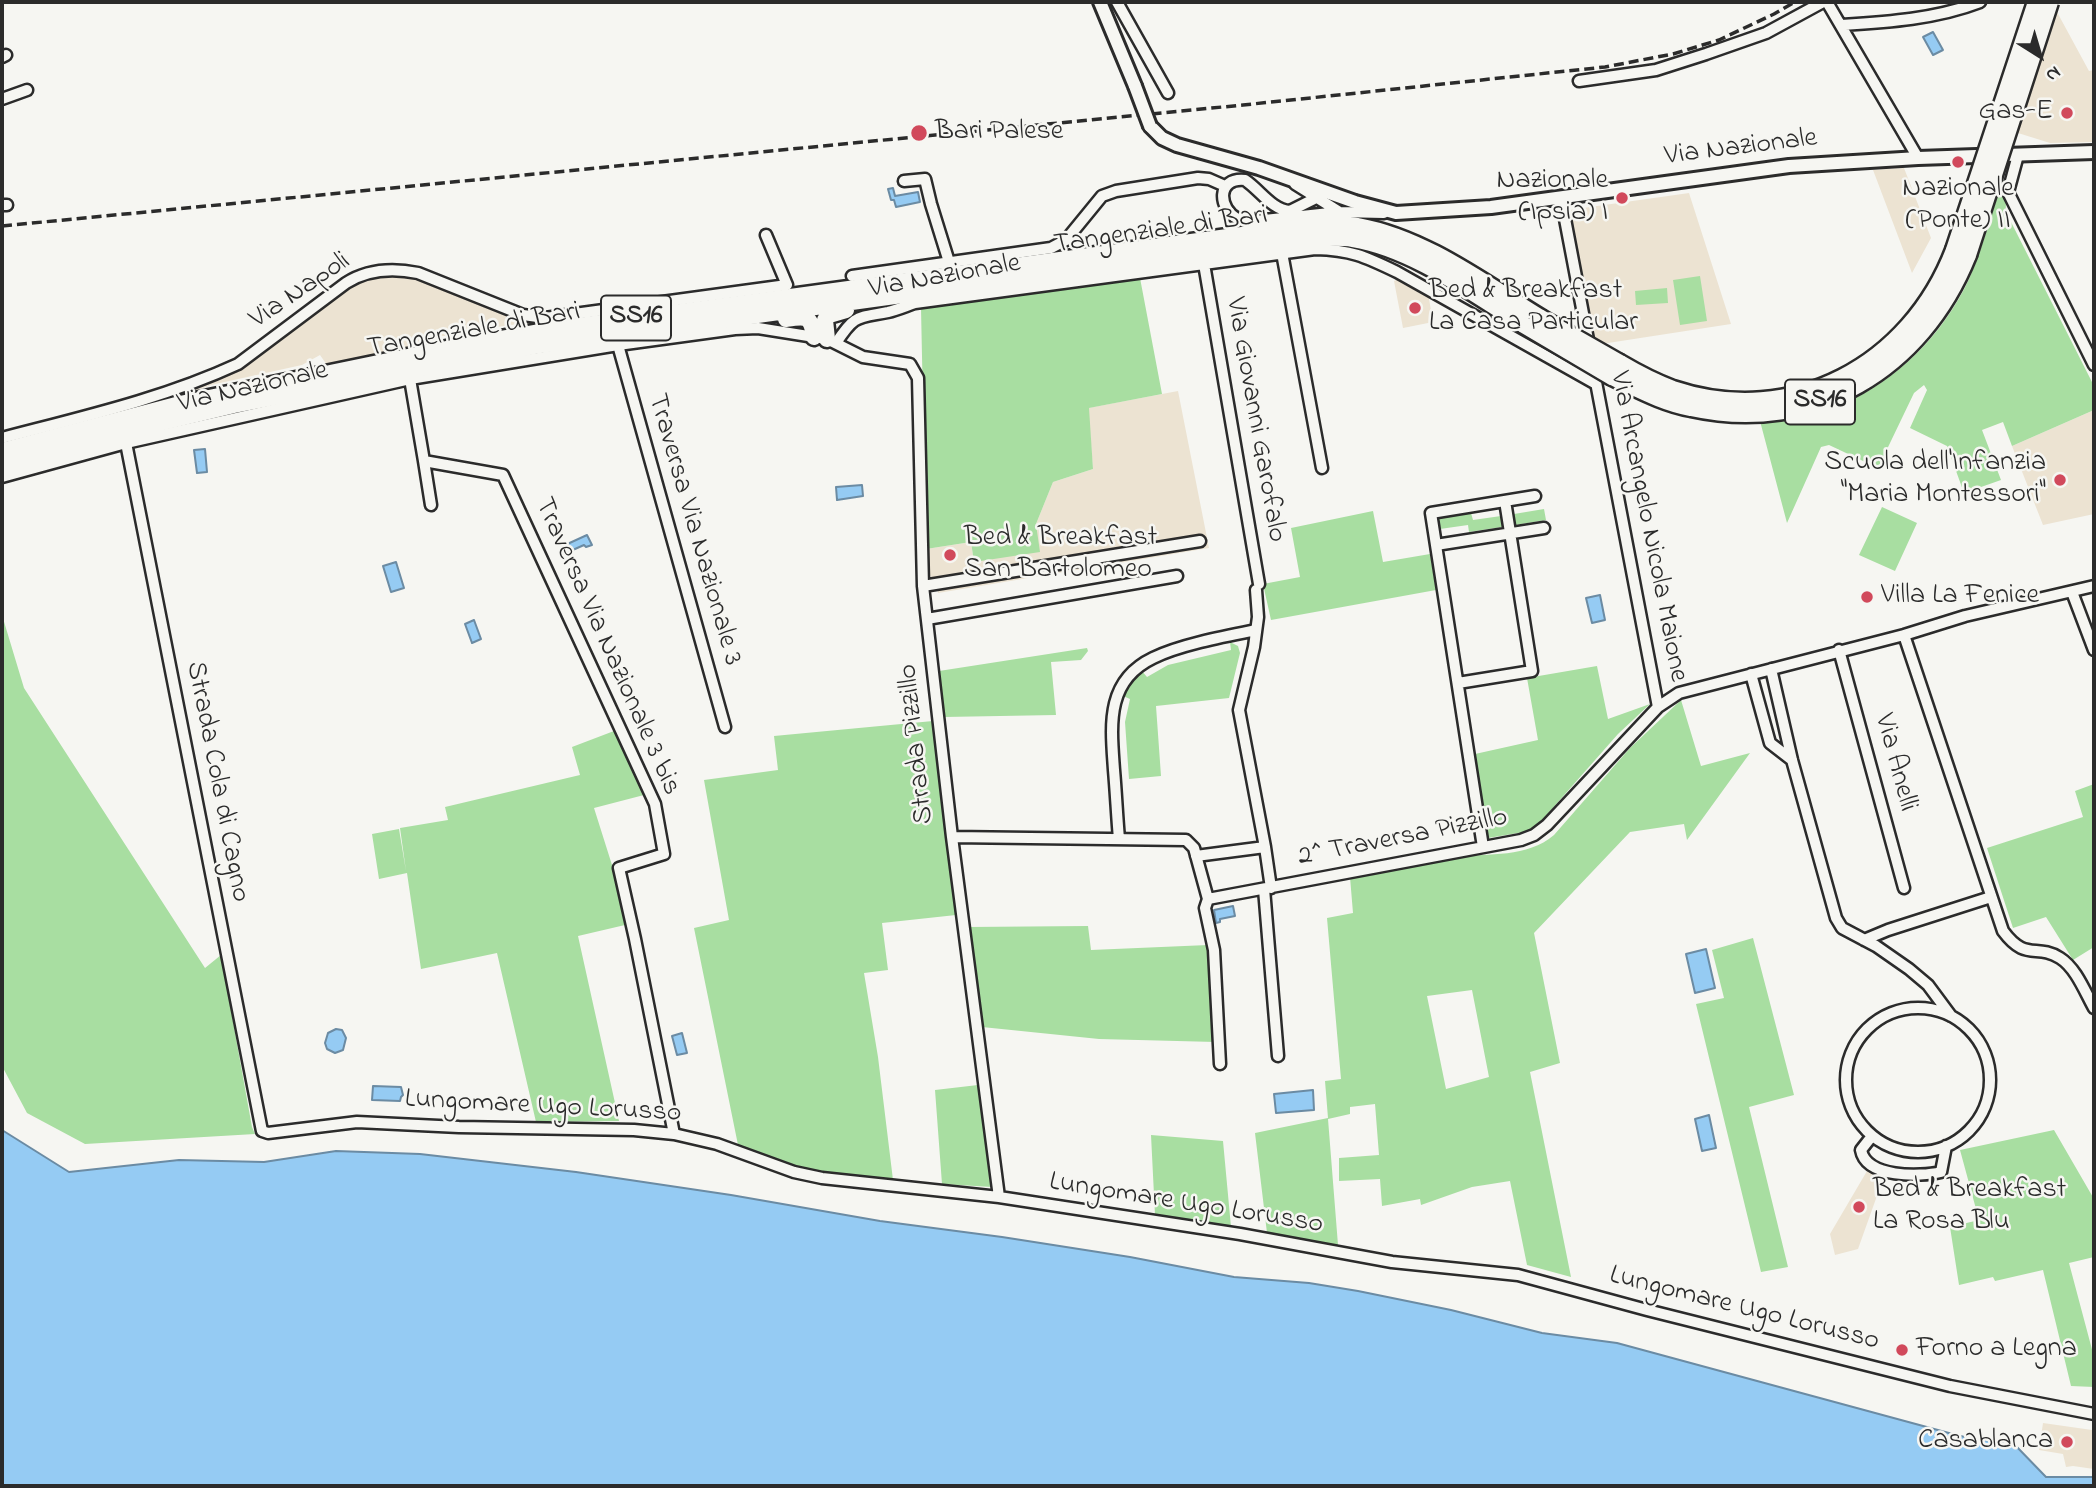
<!DOCTYPE html>
<style>
body{margin:0}
#map{position:relative;width:2096px;height:1488px;overflow:hidden;background:#f6f6f2;font-family:"Indie Flower",sans-serif}
canvas{display:block}
.frame{position:absolute;inset:0;border:4px solid #2b2b2b;pointer-events:none}
.north{position:absolute;left:2005px;top:21px;width:70px;height:70px;-webkit-text-stroke:5px #f6f6f2;paint-order:stroke;rotate:143deg;font-size:19px;font-weight:700;line-height:28px;text-align:center;color:#2b2b2b}
.north::after{content:'';display:block;margin:auto;width:24px;height:32px;background:#2b2b2b;clip-path:polygon(50% 0,100% 100%,50% 72%,0 100%)}
</style>
<div id="map">
<canvas width="2096" height="1488"></canvas>
<div class="frame"></div>
<div class="north">N</div>
</div>
<script>
const c = document.querySelector('canvas').getContext('2d');
c.lineJoin = 'round';
function fill(path, color) { c.fillStyle = color; c.fill(path, 'evenodd'); }
function trace(path, color, width, dash) { c.strokeStyle = color; c.lineWidth = width; c.lineCap = dash ? 'butt' : 'round'; c.setLineDash(dash || []); c.stroke(path); }
function label(font, color, halo, rows, align = 'center') {
  c.font = font + ' "Indie Flower",sans-serif'; c.lineWidth = 5; c.setLineDash([]); c.textBaseline = 'middle'; c.strokeStyle = halo; c.fillStyle = color; for (const [text, x, y, turn = 0] of rows) {
    c.save(); c.translate(x, y); c.rotate((+turn || 0) * Math.PI / 180); c.textAlign = isNaN(turn) ? turn : align; if (halo) c.strokeText(text, 0, 0); c.fillText(text, 0, 0); c.restore();
  }
}
fill(new Path2D(`
 M2057,12L2089,71L2094,70V142L2050,143L2018,133Z
 M1904,168L1931,238L1912,273L1873,170Z
 M1689,193L1731,324L1595,345L1569,210Z
 M409,275L516,318L539,324L509,325L446,336H427L423,346L327,365L320,355L302,365L211,385L183,396L153,403L225,375L352,284L370,277Z
 M1401,278L1428,293L1433,322L1403,328L1394,281Z
 M1178,391L1209,548L938,593L936,578L928,576L926,549L971,542L974,562L1036,524L1053,482L1093,469L1088,408Z
 M2094,410V514L2043,525L2012,446Z
 M1867,1171L1883,1179L1858,1249L1835,1255L1830,1234Z
 M2043,1423L2092,1430V1433L2094,1434V1469L2073,1466L2066,1467L2063,1454L2039,1450Z`), '#ece3d2');
fill(new Path2D(`
 M2004,178L2002,185L2006,203L2005,222L2009,225L2010,220L2094,386V410L2012,446L2003,422L1982,430L2001,480L1964,493L1947,446L1910,428L1927,390L1924,385L1914,393L1878,468L1829,445L1821,447L1787,523L1760,421C1786,419 1813,416 1838,406C1896,382 1943,335 1969,279C1983,247 1992,211 2004,178Z
 M1700,276L1707,321L1680,325L1673,280Z
 M1140,278L1162,394L1089,408L1093,469L1053,482L1036,524L1040,552L974,562L971,542L926,549L921,308Z
 M1667,288L1668,303L1636,305L1635,291Z
 M1882,507L1917,523L1895,571L1859,555Z
 M1544,509L1546,520L1515,525L1514,514Z
 M1373,511L1383,562L1430,554L1436,590L1271,620L1263,584L1300,577L1291,528Z
 M1471,513L1473,520L1501,516L1502,527L1469,532L1468,525L1440,529L1438,518Z
 M2,615L24,688L205,968L221,955L252,1127L255,1134L85,1144L27,1113L2,1066Z
 M1230,642L1238,646L1240,653L1229,698L1156,706L1161,776L1129,779L1125,722L1130,699L1123,696L1130,683L1142,671L1147,677L1168,665L1231,650Z
 M1087,648L1088,651L1081,660L1051,662L1056,715L944,717L939,671Z
 M1597,666L1608,719L1650,704L1618,734L1536,827L1524,832L1488,838L1475,754L1538,740L1527,678Z
 M1681,700L1701,766L1750,753L1687,840L1684,824L1630,832L1534,933L1560,1063L1530,1072L1571,1277L1527,1265L1510,1181L1472,1187L1421,1205L1420,1199L1382,1206L1380,1179L1339,1181V1158L1379,1155L1375,1104L1350,1107V1114L1328,1119L1338,1245L1267,1233L1255,1133L1328,1118L1325,1081L1341,1079L1327,918L1353,913L1350,877C1385,870 1420,861 1456,857C1489,853 1527,858 1554,835L1630,748ZM1472,990L1489,1077L1446,1089L1427,996Z
 M933,721L956,915L882,923L888,970L864,973L878,1057L893,1180L810,1172L738,1145L694,928L729,920L704,780L778,770L774,736Z
 M614,731L644,795L594,808L612,865L625,925L578,936L619,1121L536,1122L497,953L421,969L407,873L379,879L372,834L399,829L406,871L400,828L448,820L445,807L580,775L572,747Z
 M2094,784V947L2073,960L2046,917L2013,928L1987,848L2083,817L2075,791Z
 M1088,926L1091,950L1208,945L1216,1042L1099,1039L982,1027L968,927Z
 M1753,938L1794,1095L1749,1107L1788,1267L1761,1272L1696,1004L1724,998L1712,950Z
 M978,1085L987,1137L992,1187L942,1184L935,1090Z
 M2054,1130L2094,1199V1257L2069,1263L2094,1357V1387L2071,1386L2043,1270L1995,1281L1993,1277L1959,1285L1950,1227L1979,1220L1960,1150Z
 M1151,1135L1223,1141L1231,1227L1155,1215Z`), '#a8dea1');
const water = new Path2D(`
 M1933,32L1943,50L1933,55L1923,37Z
 M893,188L895,196L918,192L920,202L896,207L894,200H891L888,189Z
 M205,449L207,472L197,473L194,450Z
 M862,485L863,496L837,500L836,487Z
 M587,535L592,545L586,547L584,545L566,553L563,546Z
 M396,562L404,588L391,592L383,566Z
 M1600,595L1605,620L1592,623L1586,598Z
 M474,620L481,639L472,643L465,624Z
 M1233,906L1235,916L1220,919V922L1216,923L1214,910Z
 M1706,949L1715,988L1695,993L1686,954Z
 M336,1029L342,1030L346,1038L343,1050L335,1053L327,1049L325,1043L328,1033Z
 M682,1033L687,1053L677,1055L672,1036Z
 M373,1086L401,1087L403,1095L401,1097L400,1101L372,1100Z
 M1313,1090L1314,1110L1276,1113L1274,1094Z
 M1709,1115L1716,1148L1702,1151L1695,1119Z
 M2,1130L69,1172L179,1160L264,1162L336,1151L420,1154L576,1172L731,1195L880,1221L1002,1237L1130,1257L1234,1277L1309,1283L1358,1291L1451,1310L1542,1333L1617,1343L1960,1436L2015,1445L2046,1477H2094V1486H2Z`);
fill(water, '#95cbf3');
trace(water, '#6b8ba3', 2);
const minor = new Path2D(`
 M1117,2L1168,93
 M1827,2L1918,158
 M1841,25C1888,22 1936,19 1980,2
 M2,57L6,55
 M1579,81L1656,70L1706,54L1766,33L1823,2
 M2,99L27,90
 M2018,155L2008,192L2094,365
 M904,181L925,179L931,204L949,262
 M1295,184L1338,211
 M1328,192L1290,211C1272,210 1260,190 1245,180C1216,177 1218,209 1238,219C1243,221 1249,221 1255,221L1339,212L1384,213
 M1561,198L1589,345
 M2,205H7
 M1282,253L1322,468
 M1204,264L1259,584
 M852,276L1051,248L1066,240L1102,196L1116,191L1198,178L1209,179L1225,186
 M836,343C855,314 857,318 888,312C897,310 906,306 915,303L1315,249C1351,250 1364,256 1397,272L1596,384
 M618,345L725,727
 M1595,377L1658,707
 M410,379L424,461L503,475L655,804L664,854L619,868L635,939L674,1134
 M2,438C82,417 162,399 238,364L346,283C368,269 393,268 418,273L523,315L545,318L787,285L766,235
 M126,443L262,1131L268,1133L357,1122L459,1127L634,1130L674,1134L717,1144L794,1172L822,1178L999,1197L1240,1234L1392,1262L1518,1275L1647,1310L1950,1386L2094,1414
 M424,461L431,505
 M2,477L126,443L410,379L618,345L735,329L758,328L827,339L863,357L910,364L918,378L923,586L952,837L999,1197
 M1436,545L1544,528
 M923,586L1200,541
 M1256,590L1258,617L1254,647L1239,710L1265,847
 M2072,592L2094,650
 M927,619L1177,576
 M1904,635L2003,931C2026,962 2036,943 2060,958C2076,968 2085,992 2094,1008
 M1839,650L1904,888
 M1771,669L1792,760L1836,918L1842,928L1876,946L1909,969L1928,985L1951,1016
 M1751,674L1770,743L1792,760
 M1458,683L1532,671L1505,501
 M952,837L1186,840L1194,848L1208,899
 M1119,839C1117,816 1116,793 1114,770C1111,726 1105,681 1153,658C1179,645 1226,636 1256,630
 M1483,847L1431,513L1535,496
 M1196,856L1265,847L1271,888
 M1264,889L1278,1056
 M1208,899L1521,840L1534,835L1547,825L1658,707L1679,693L1904,635L1965,616L2094,586
 M1208,899L1205,908L1214,950L1220,1064
 M1864,940L1888,930L1991,897
 M1846 1080a72 72 0 1 1 144 0a72 72 0 1 1-144 0Z
 M1872,1136L1861,1150C1866,1178 1920,1177 1941,1172L1946,1146`);
const tertiary = new Path2D(`
 M1100,2L1135,86
 M1150,126L1162,138L1177,145L1259,168L1355,202L1396,213L1491,207L1789,166L1918,158L2094,152`);
const trunk = new Path2D(`
 M786,319C806,316 811,315 814,337
 M827,339L825,320L829,315L846,310
 M1620,363C1637,373 1654,382 1673,389C1793,429 1910,365 1954,250
 M1612,377C1638,389 1663,403 1691,408C1814,435 1922,370 1968,255
 M2,451L180,404L456,347L550,330L1315,225C1329,225 1344,223 1358,226C1425,238 1485,284 1541,318
 M2,466L155,424L234,405L540,345L1315,238C1328,238 1341,237 1353,239C1414,249 1473,294 1524,325`);
trace(minor, '#2b2b2b', 15);
trace(tertiary, '#2b2b2b', 18);
trace(trunk, '#2b2b2b', 21);
trace(minor, '#f6f6f2', 10);
trace(tertiary, '#f6f6f2', 12);
trace(trunk, '#f6f6f2', 16);
trace(new Path2D(`
 M2,226L1243,105L1605,67L1673,54L1719,40L1774,14L1795,2`), '#2b2b2b', 3.5, [10, 5]);
const tertiaryBridge = new Path2D(`
 M1135,86L1150,126`);
const trunkBridge = new Path2D(`
 M1954,250L2036,2
 M1968,255L2050,2
 M1541,318L1620,363
 M1524,325L1612,377`);
trace(tertiaryBridge, '#2b2b2b', 18, []);
trace(trunkBridge, '#2b2b2b', 21, []);
trace(tertiaryBridge, '#f6f6f2', 12);
trace(trunkBridge, '#f6f6f2', 16);
for (const [x, y, r, color] of [
 [2067,113,7,"#d1495b"],
 [919,133,9,"#d1495b"],
 [1958,162,7,"#d1495b"],
 [1622,198,7,"#d1495b"],
 [1415,308,7,"#d1495b"],
 [2060,480,7,"#d1495b"],
 [950,555,7,"#d1495b"],
 [1867,597,7,"#d1495b"],
 [1859,1207,7,"#d1495b"],
 [1902,1350,7,"#d1495b"],
 [2067,1442,7,"#d1495b"]
]) { const dot = new Path2D(); dot.arc(x, y, r, 0, 2 * Math.PI); c.fillStyle = color; c.fill(dot); trace(dot, '#f6f6f2', 2.5); }
for (const [x, y, w] of [
 [636,318,70],
 [1820,402,70]
]) { const box = new Path2D(); box.roundRect(x - w / 2, y - 22.5, w, 45, 5); c.fillStyle = '#f6f6f2'; c.fill(box); trace(box, '#2b2b2b', 2); }
label('bold 26px', '#2b2b2b', null, [
 ["SS16",636,318],
 ["SS16",1820,402]
]);
label('28px', '#2b2b2b', '#f6f6f2', [
 ["Gas-E",2053,113,"right"],
 ["Bari Palese",935,133],
 ["Nazionale",1608,182,"right"],
 ["(Ipsia) I",1608,214,"right"],
 ["Nazionale",1958,190,"center"],
 ["(Ponte) II",1958,222,"center"],
 ["Bed & Breakfast",1429,292],
 ["La Casa Particular",1429,324],
 ["Scuola dell'Infanzia",2046,464,"right"],
 ["\"Maria Montessori\"",2046,496,"right"],
 ["Bed & Breakfast",964,539],
 ["San Bartolomeo",964,571],
 ["Villa La Fenice",1881,597],
 ["Bed & Breakfast",1873,1191],
 ["La Rosa Blu",1873,1223],
 ["Forno a Legna",1916,1350],
 ["Casablanca",2053,1442,"right"]
], 'left');
label('28px', '#2b2b2b', '#f6f6f2', [
 ["Via Nazionale",1741,149,-7],
 ["Tangenziale di Bari",1161,232,-8],
 ["Via Nazionale",945,278,-10],
 ["Via Napoli",301,292,-34],
 ["Tangenziale di Bari",474,332,-10],
 ["Via Nazionale",253,389,-13],
 ["Via Giovanni Garofalo",1254,420,80],
 ["Via Arcangelo Nicola Maione",1647,527,79],
 ["Traversa Via Nazionale 3",693,530,74],
 ["Traversa Via Nazionale 3 bis",606,647,66],
 ["Strada Pizzillo",918,744,-96],
 ["Via Anelli",1894,763,75],
 ["Strada Cola di Cagno",216,782,79],
 ["2^ Traversa Pizzillo",1403,839,-11],
 ["Lungomare Ugo Lorusso",543,1108,3],
 ["Lungomare Ugo Lorusso",1186,1205,9],
 ["Lungomare Ugo Lorusso",1744,1310,14]
]);
</script>
